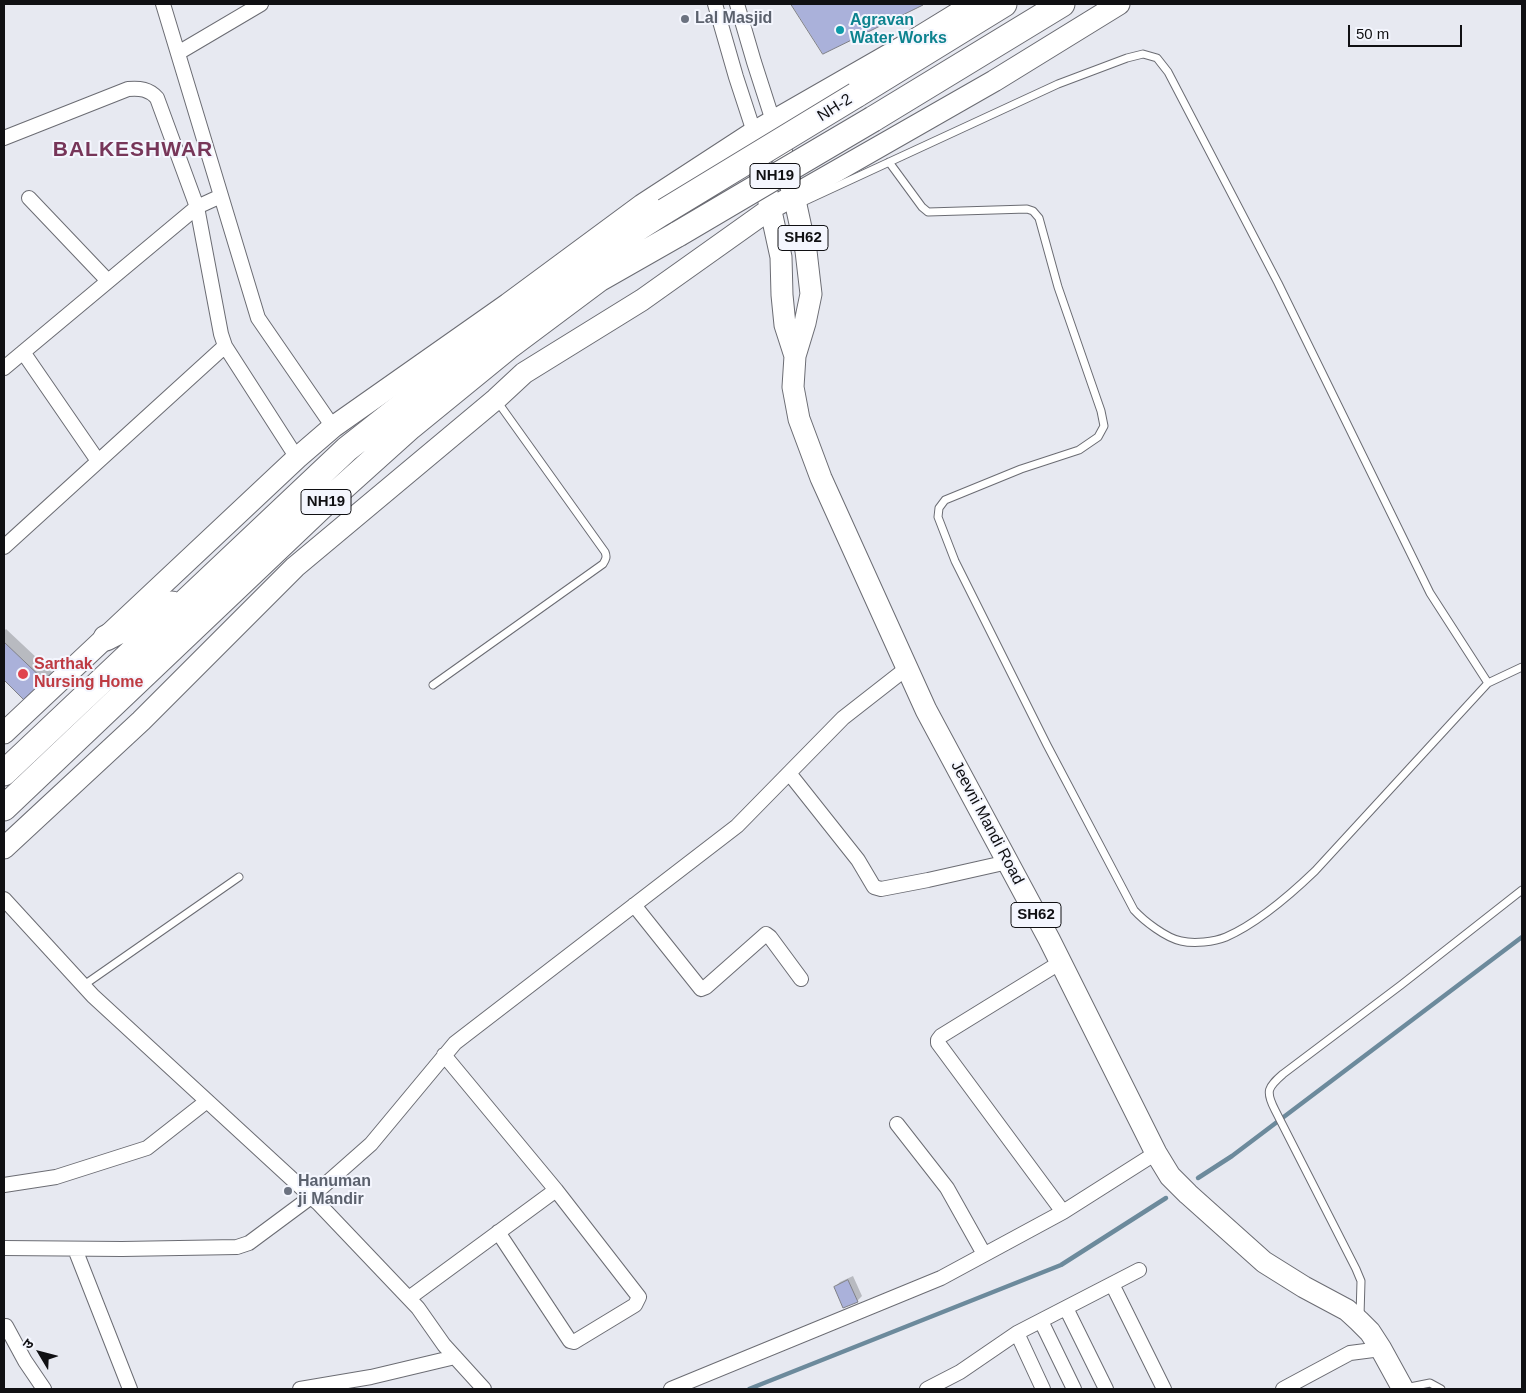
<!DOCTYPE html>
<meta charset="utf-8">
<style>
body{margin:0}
#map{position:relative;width:1526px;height:1393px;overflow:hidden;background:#e7e9f1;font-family:Arial,"Noto Sans Devanagari",sans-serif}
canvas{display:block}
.frame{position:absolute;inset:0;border:5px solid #101013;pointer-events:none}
.north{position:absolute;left:15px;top:1328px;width:50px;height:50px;-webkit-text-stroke:4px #f4f6fe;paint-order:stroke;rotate:307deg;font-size:14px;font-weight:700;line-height:20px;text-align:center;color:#101013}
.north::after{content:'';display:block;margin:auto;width:18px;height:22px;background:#101013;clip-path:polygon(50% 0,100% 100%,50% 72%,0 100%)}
.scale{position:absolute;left:1348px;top:25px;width:114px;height:22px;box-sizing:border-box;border:2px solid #101013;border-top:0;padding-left:6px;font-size:15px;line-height:18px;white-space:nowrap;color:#101013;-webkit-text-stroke:4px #f4f6fe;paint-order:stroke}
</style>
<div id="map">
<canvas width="1526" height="1393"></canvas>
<div class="frame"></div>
<div class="north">उ</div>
<div class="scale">50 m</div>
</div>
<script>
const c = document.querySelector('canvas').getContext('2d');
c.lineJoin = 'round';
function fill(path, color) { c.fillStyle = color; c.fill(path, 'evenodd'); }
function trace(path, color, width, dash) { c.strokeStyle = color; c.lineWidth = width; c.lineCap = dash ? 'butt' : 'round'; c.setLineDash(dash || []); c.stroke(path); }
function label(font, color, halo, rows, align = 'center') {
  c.font = font + ' Arial,sans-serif'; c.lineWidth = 4; c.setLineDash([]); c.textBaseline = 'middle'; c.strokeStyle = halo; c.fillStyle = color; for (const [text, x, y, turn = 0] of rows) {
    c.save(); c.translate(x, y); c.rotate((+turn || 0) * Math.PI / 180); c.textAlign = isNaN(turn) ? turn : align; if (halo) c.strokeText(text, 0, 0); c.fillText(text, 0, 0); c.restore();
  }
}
fill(new Path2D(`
 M792,4H923L824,52Z
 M6,629L54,674L27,701L4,679V631Z
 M853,1276L862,1296L857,1301L835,1287L840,1282Z`), '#0003');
trace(new Path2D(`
 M1198,1178L1232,1156L1522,937
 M749,1389L1061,1265L1166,1198`), '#6c8a9c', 4.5);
const building = new Path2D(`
 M791,4H922L923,5L823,54Z
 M4,642L47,683L27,703L4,680Z
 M848,1280L858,1302L843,1308L834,1287Z`);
fill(building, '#aab1da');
trace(building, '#7f8087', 1);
const lane = new Path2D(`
 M889,162L922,207L928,212L1027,209L1033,211L1039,218L1058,287L1101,411L1104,426L1098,437L1079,450L1021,469L945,500L939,508L938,517L955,561L1047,745L1134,910C1144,921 1166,938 1181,941C1194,944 1214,942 1226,937C1258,923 1290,895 1315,871L1488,683L1522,667
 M805,201L1058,84L1127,58L1143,54L1157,58L1168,72L1278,283L1430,593L1488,683
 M433,685L603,564C606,559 607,557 605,552L497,401
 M84,985L239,877
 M1360,1316L1361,1281L1356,1269L1275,1110C1265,1091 1268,1087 1283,1074L1401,985L1522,890
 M1405,1388L1430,1383L1441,1389`);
const street = new Path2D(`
 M163,4L258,318L333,427
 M715,4L736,77L754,132
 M737,4L754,62L773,121
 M178,53L261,4
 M4,138L128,89C140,88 149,89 157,98L197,207L221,334L225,346L297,458
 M29,198L108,281
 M23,352L98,461
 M4,368L197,207L221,196
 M4,547L225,346
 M789,773L858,860L874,887L881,889L928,880L1008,862
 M4,899L93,996L318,1203L418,1308L444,1345L484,1389
 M634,905L701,989L706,987L766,934L770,937L801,979
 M1061,962L941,1036L938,1040V1043L1063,1212L1156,1153
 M897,1124L947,1188L984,1254
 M4,1185L56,1177L147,1148L207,1101
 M498,1232L570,1341L574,1342L635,1305L639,1297L556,1190
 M4,1248L122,1249L237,1247L249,1243L311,1197L371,1144L455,1043L737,826L843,718L907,668
 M75,1249L130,1389
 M1112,1284L1164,1389
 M409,1298L556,1190L444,1055
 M1066,1308L1106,1389
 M1041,1321L1074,1389
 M6,1326L25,1361L44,1389
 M1017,1333L1043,1389
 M300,1389L371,1377L455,1357
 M671,1389L941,1278L1063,1212
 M927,1389L960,1372L1017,1333L1139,1270
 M1283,1389L1350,1353L1381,1349`);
const primary = new Path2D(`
 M773,121L796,205L806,251L811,294L805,323L795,356L793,387L799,419L821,478L926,710L1049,939L1156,1153L1170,1176L1188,1194L1264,1262L1304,1287L1347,1310L1359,1321L1370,1332L1381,1349L1403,1389
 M755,138L781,257L782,295L785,325L795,356
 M4,733L297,458L333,427L508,304L642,205L754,132L911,42L973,4
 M4,848L141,721L295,567L496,399L524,373L642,300L770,209L994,81L1119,4`);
const highway = new Path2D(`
 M856,95L1004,4
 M873,119L1062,4
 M106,638L172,604
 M4,773L347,449L513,318L624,237L665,211
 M4,808L321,507L410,427L508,347L599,279L678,234`);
trace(lane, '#6b6c73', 9);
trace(street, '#6b6c73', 16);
trace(primary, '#6b6c73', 23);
trace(highway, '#6b6c73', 27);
trace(lane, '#fff', 7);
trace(street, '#fff', 14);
trace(primary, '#fff', 21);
trace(highway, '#fff', 25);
const highwayBridge = new Path2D(`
 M665,211L856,95
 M678,234L873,119`);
trace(highwayBridge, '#6b6c73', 27, []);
trace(highwayBridge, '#fff', 25);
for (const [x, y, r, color] of [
 [685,19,5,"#6b7280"],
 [840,30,5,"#0f9aa8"],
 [23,674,6,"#e0444e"],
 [288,1191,5,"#6b7280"]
]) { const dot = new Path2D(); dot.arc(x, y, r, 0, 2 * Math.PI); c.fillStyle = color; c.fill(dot); trace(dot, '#f4f6fe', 2); }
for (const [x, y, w] of [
 [775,176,50],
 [803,238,50],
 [326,502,50],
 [1036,915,50]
]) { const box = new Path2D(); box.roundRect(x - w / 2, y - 12.5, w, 25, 4); c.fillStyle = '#f4f6fe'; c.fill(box); trace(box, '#101013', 1); }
label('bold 15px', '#101013', null, [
 ["NH19",775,176],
 ["SH62",803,238],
 ["NH19",326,502],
 ["SH62",1036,915]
]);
label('bold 16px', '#5b616d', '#f4f6fe', [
 ["Lal Masjid",695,19],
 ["Hanuman",298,1182],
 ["ji Mandir",298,1200]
], 'left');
label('bold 16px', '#0d838f', '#f4f6fe', [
 ["Agravan",850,21],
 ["Water Works",850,39]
], 'left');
label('16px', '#101013', '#f4f6fe', [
 ["NH-2",835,108,-32],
 ["Jeevni Mandi Road",987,823,62]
]);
label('bold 16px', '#be3a42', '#f4f6fe', [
 ["Sarthak",34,665],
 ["Nursing Home",34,683]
], 'left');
c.letterSpacing = '1px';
label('bold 21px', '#773659', '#f4f6fe', [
 ["BALKESHWAR",133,150]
]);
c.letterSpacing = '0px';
</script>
